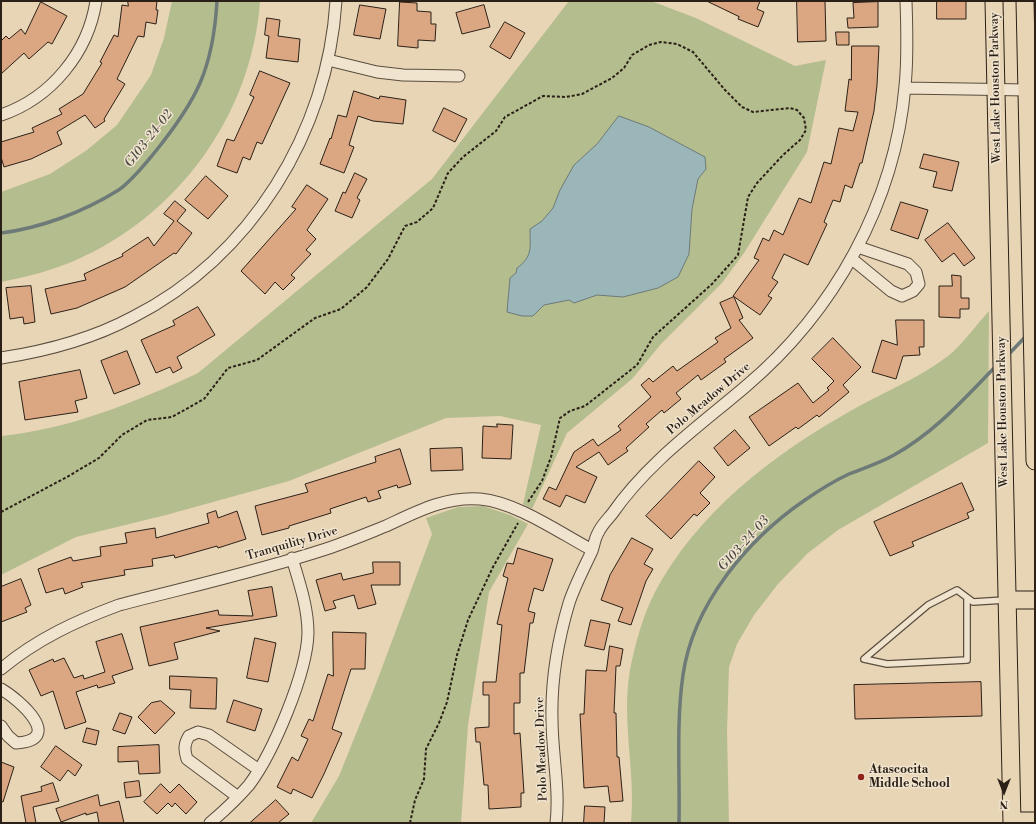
<!DOCTYPE html>
<style>
body{margin:0}
#map{position:relative;width:1036px;height:824px;overflow:hidden;background:#e8d5b5;font-family:"Libre Bodoni",serif}
canvas{display:block}
.frame{position:absolute;inset:0;border:2px solid #2b2017;pointer-events:none}
.north{position:absolute;left:984px;top:772px;width:40px;height:40px;-webkit-text-stroke:3px #f0e4cf;paint-order:stroke;rotate:180deg;font-size:11px;font-weight:700;line-height:16px;text-align:center;color:#2b2017}
.north::after{content:'';display:block;margin:auto;width:14px;height:18px;background:#2b2017;clip-path:polygon(50% 0,100% 100%,50% 72%,0 100%)}
</style>
<div id="map">
<canvas width="1036" height="824"></canvas>
<div class="frame"></div>
<div class="north">N</div>
</div>
<script>
const c = document.querySelector('canvas').getContext('2d');
c.lineJoin = 'round';
function fill(path, color) { c.fillStyle = color; c.fill(path, 'evenodd'); }
function trace(path, color, width, dash) { c.strokeStyle = color; c.lineWidth = width; c.lineCap = dash ? 'butt' : 'round'; c.setLineDash(dash || []); c.stroke(path); }
function label(font, color, halo, rows, align = 'center') {
  c.font = font + ' "Libre Bodoni",serif'; c.lineWidth = 3; c.setLineDash([]); c.textBaseline = 'middle'; c.strokeStyle = halo; c.fillStyle = color; for (const [text, x, y, turn = 0] of rows) {
    c.save(); c.translate(x, y); c.rotate((+turn || 0) * Math.PI / 180); c.textAlign = isNaN(turn) ? turn : align; if (halo) c.strokeText(text, 0, 0); c.fillText(text, 0, 0); c.restore();
  }
}
fill(new Path2D(`
 M172,1H260C252,115 178,216 74,261C50,271 26,277 1,282V192L50,174L87,150L117,125L151,75L164,38Z
 M569,1H651L696,18L795,66L826,60L807,152L744,253L722,283L661,344L632,379L567,433L532,509L523,504L541,425L500,416L446,418L289,481L166,515L76,537L1,575V436C70,429 136,402 198,373L432,179Z
 M989,311L988,443L838,530L808,553L778,584L754,615L737,644L729,667L727,732L729,823H631C636,772 621,721 630,670C635,644 643,615 655,592C697,513 771,456 847,413C879,394 918,379 948,356C962,345 977,324 989,311Z
 M483,506L510,515L528,524L489,592L468,725L461,823H311L339,776L374,689L432,534L426,518L458,507Z`), '#b4bd8e');
const water = new Path2D(`
 M619,116L649,127L705,157L706,169L698,179L692,209L689,254L678,277L658,288L623,297L597,295L574,303L569,300L544,305L533,316H522L507,312L510,278L516,273L517,268C533,256 530,248 530,229L542,221L553,208L560,190L574,165L597,144Z`);
fill(water, '#9bb6b8');
trace(water, '#6e7a78', 1);
trace(new Path2D(`
 M1,233C41,228 83,212 117,191C130,183 145,164 155,152C197,100 213,69 217,1
 M1008,355L1027,335
 M679,823C680,774 676,723 683,675C693,604 748,539 805,500C818,491 834,481 849,474C864,468 880,463 894,455C934,433 964,399 996,366`), '#6e7a78', 3.5);
const building = new Path2D(`
 M128,1H157L156,10H158L156,24L146,22L144,37L138,36L117,79L125,84L104,119L105,121L95,128L85,115L57,132L62,144L31,159L4,167L1,157V142L34,132L32,128L62,114L59,109L83,94L102,63L100,62L114,35L118,37L122,5L128,6Z
 M707,1H760L757,9L764,12L758,27L738,19L739,17Z
 M797,1H825L826,41L798,42Z
 M937,1H966V19H937Z
 M41,2L67,16L52,44L48,42L29,59L24,53L1,74V41L6,36L9,39L21,29L25,34Z
 M400,2L417,3V11L431,12V24H436L435,41L418,40V48L398,46Z
 M878,2V27L848,28L847,18H854L853,3Z
 M360,5L386,9L380,39L354,35Z
 M484,5L490,27L462,34L456,13Z
 M267,18L280,20L278,36L300,39L298,62L266,58L269,36L265,35Z
 M505,22L525,33L510,59L490,47Z
 M836,32H849V45H837Z
 M852,46H879L877,85L874,111L862,163H860L852,188L845,185L840,202L833,200L824,222L827,224L808,265L784,254L772,278L778,282L768,296L772,298L760,315L733,296L759,260L754,258L763,238L769,241L774,230L783,235L799,198L811,203L824,162L831,164L839,128L853,131L858,112L845,111L849,79L851,80Z
 M260,71L290,83L262,144L257,142L250,160L243,157L237,173L217,166L227,139L234,141L254,97L250,95Z
 M354,91L379,99L380,96L406,100L403,124L373,121L358,116L349,145L354,147L344,173L320,164L330,138L331,139L338,115L346,117Z
 M444,108L467,119L455,142L433,131Z
 M924,154L959,162L952,191L933,187L937,172L920,168Z
 M355,173L367,179L357,198L360,200L352,218L335,211L343,192L345,193Z
 M206,176L228,196L208,219L185,200Z
 M307,185L328,199L307,230L316,239L306,250L311,254L291,275L295,278L283,290L275,282L265,294L241,271L296,209L292,207Z
 M175,201L186,210L177,221L192,233L176,254L174,253L125,287L77,308L51,314L45,289L86,280L84,274L123,256L122,254L148,237L154,246L174,221L164,214Z
 M901,202L928,210L918,239L891,230Z
 M948,223L975,258L964,266L954,253L942,262L925,240Z
 M952,275L961,276V298H969V309H960V318L939,317V286H952Z
 M31,286L35,322L24,324L23,317L10,319L6,288Z
 M734,297L743,318L739,320L753,338L724,359L726,362L701,380L698,375L676,393L681,399L664,413L662,410L646,424L649,427L626,448L628,451L608,465L599,452L576,467L597,477L585,503L566,495L560,507L543,499L549,487L556,490L574,452L593,439L598,446L621,430L618,426L651,397L641,385L649,378L653,382L673,366L677,371L718,342L715,338L731,328L720,303Z
 M198,307L215,335L177,357L182,368L173,373L170,367L156,373L141,340L175,325L173,321Z
 M896,320H924V347H919L920,355L903,356L896,379L872,372L882,340L897,345Z
 M833,338L861,367L843,385L849,392L819,417L817,415L798,429L796,427L769,446L749,417L798,383L813,403L829,390L827,388L834,381L812,359Z
 M127,351L140,384L114,394L101,361Z
 M80,370L87,398L75,401L78,412L25,420L19,382Z
 M497,424L513,425L511,459L482,458L483,426L497,427Z
 M735,430L750,448L728,466L714,448Z
 M462,448L463,470L431,471L430,449Z
 M400,449L411,484L398,488L397,485L378,491L381,498L368,502L366,497L330,509L331,513L289,526V528L262,535L255,506L308,492L305,484L376,462L375,457Z
 M699,461L715,477L700,493L710,503L697,516L694,514L671,539L646,516Z
 M962,483L974,510L967,513L969,518L912,542L914,546L890,556L874,522Z
 M216,511L218,518L237,511L246,539L218,548L217,546L175,558L174,555L152,559L153,566L124,570L125,575L81,583L83,587L65,594L63,588L46,593L38,569L71,557L73,561L101,556L100,547L127,543L125,533L155,528L156,538L209,523L207,514Z
 M632,538L653,549L644,564L653,569L646,581L631,625L618,621L623,608L601,600L610,575Z
 M518,548L553,559L543,591L534,588L528,611L535,613L533,623H530L524,673H520V703H514V734L520,733L524,793H521V807L489,809L488,785H484L480,742H476L475,728L489,727V695H483V682H496L502,625L497,624L508,578L503,576L507,563L513,564Z
 M373,562H400V585H371L376,604L358,609L354,595L333,601L336,608L325,611L316,580L341,573L343,580L373,573Z
 M21,579L31,605L25,608L27,612L1,622V587Z
 M272,587L277,616L206,628L220,631L174,643L178,659L149,666L140,627L218,610L219,615L253,616L248,591Z
 M591,620L610,624L604,650L585,646Z
 M333,632L366,633L365,669H351L332,729L342,733L324,774L312,798L293,789L291,794L277,787L292,757L298,761L308,739L301,736L309,719L313,721L328,674L333,676Z
 M122,634L133,669L112,676L115,683L98,688L97,685L76,692L86,722L65,729L53,691L41,696L29,670L53,659L54,662L64,658L74,678L83,675L84,679L105,672L96,642Z
 M255,638L276,643L268,682L247,678Z
 M610,646L623,649L620,666H616L614,713H616L617,757H619L623,801L610,802L608,786L584,788L580,714H584L586,670L606,671Z
 M170,676L217,678L216,709L190,708L191,690L170,689Z
 M981,682L982,716L855,719L854,685Z
 M234,700L262,709L255,731L227,722Z
 M161,701L175,713L155,734L138,717L151,703Z
 M120,713L132,717L125,734L113,730Z
 M87,728L99,731L96,745L83,742Z
 M159,745L160,773L139,774L138,761L118,762V747Z
 M56,746L82,765L75,776L68,770L60,781L41,767Z
 M1,762L14,767L3,802L1,801Z
 M139,781L141,796L126,798L124,783Z
 M53,783L59,801L33,807L36,823H26L21,796L42,791L41,787Z
 M161,784L170,793L179,784L197,802L186,814L175,803L172,807L168,803L157,814L144,802Z
 M98,795L100,806L119,801L124,823H99L97,812L86,815V813L61,822L56,809Z
 M276,800L289,814L278,823H250Z
 M585,806L605,807L604,823H584Z`);
fill(building, '#daa782');
trace(building, '#2b2017', 1);
const service = new Path2D(`
 M967,598V660L887,664L864,659L928,605L957,590L973,602L1005,600`);
const minor = new Path2D(`
 M328,60L377,72L403,75L459,76
 M905,88L1027,90
 M1,115C51,98 88,53 96,1
 M852,259L891,291L902,296L913,291L919,284L916,272L908,264L858,247
 M1,358C47,351 92,339 133,317C251,257 328,132 336,1
 M1,669C37,639 76,621 119,605C188,587 259,571 326,549C347,542 366,534 386,526C416,512 446,496 480,499C516,502 560,533 592,550
 M1,689C20,700 65,740 16,743L8,736L1,726
 M238,797L187,759C184,750 184,744 189,736L198,732L209,735L259,770
 M210,823C224,811 237,799 249,785C273,753 307,673 308,633C308,607 299,582 292,558
 M556,823C560,788 552,754 552,719C551,680 558,640 569,603C575,585 584,568 592,551C594,545 595,538 598,533C601,526 607,520 612,514C647,463 698,427 745,387C834,312 895,203 905,86C908,58 907,29 906,1`);
const primary = new Path2D(`
 M994,1L1012,823
 M1025,1L1035,461
 M1007,600H1035
 M1012,821H1035`);
trace(service, '#5a4d3e', 8);
trace(minor, '#5a4d3e', 13);
trace(primary, '#2b2017', 19);
trace(new Path2D(`
 M1,512L67,477L99,458L122,435L147,420L172,417L204,399L228,368L257,360L315,318L341,309L367,287L388,259L405,226L417,222L433,208L448,173L463,157L496,131L505,117L543,96L566,97L582,94L612,78L624,68L632,55L649,45L661,42L677,44L693,52L725,90L742,107L753,112L790,108L797,110L804,118L806,130L800,140L783,155L757,183L748,197L738,255L712,284L653,337L637,365L585,406L570,411L560,418L551,457L542,481L528,502
 M410,823L415,800L424,779L426,749L439,723L447,702L457,655L468,620L493,567L518,523`), '#2b2017', 2, [3, 2]);
trace(service, '#f0e4cf', 5.5);
trace(minor, '#f0e4cf', 11);
trace(primary, '#e8d5b5', 17);
for (const [x, y, r, color] of [
 [861,777,4,"#8f2418"]
]) { const dot = new Path2D(); dot.arc(x, y, r, 0, 2 * Math.PI); c.fillStyle = color; c.fill(dot); trace(dot, '#f0e4cf', 1.5); }
label('12px', '#2b2017', '#f0e4cf', [
 ["West Lake Houston Parkway",996,88,-91],
 ["Polo Meadow Drive",709,399,-40],
 ["West Lake Houston Parkway",1003,412,-91],
 ["Tranquility Drive",292,544,-16],
 ["Polo Meadow Drive",542,749,-92]
]);
label('bold 12px', '#2b2017', '#f0e4cf', [
 ["Atascocita",869,770],
 ["Middle School",869,784]
], 'left');
label('italic 13px', '#4d4d47', '#f0e4cf', [
 ["G103-24-02",149,139,-52],
 ["G103-24-03",744,544,-48]
]);
</script>
